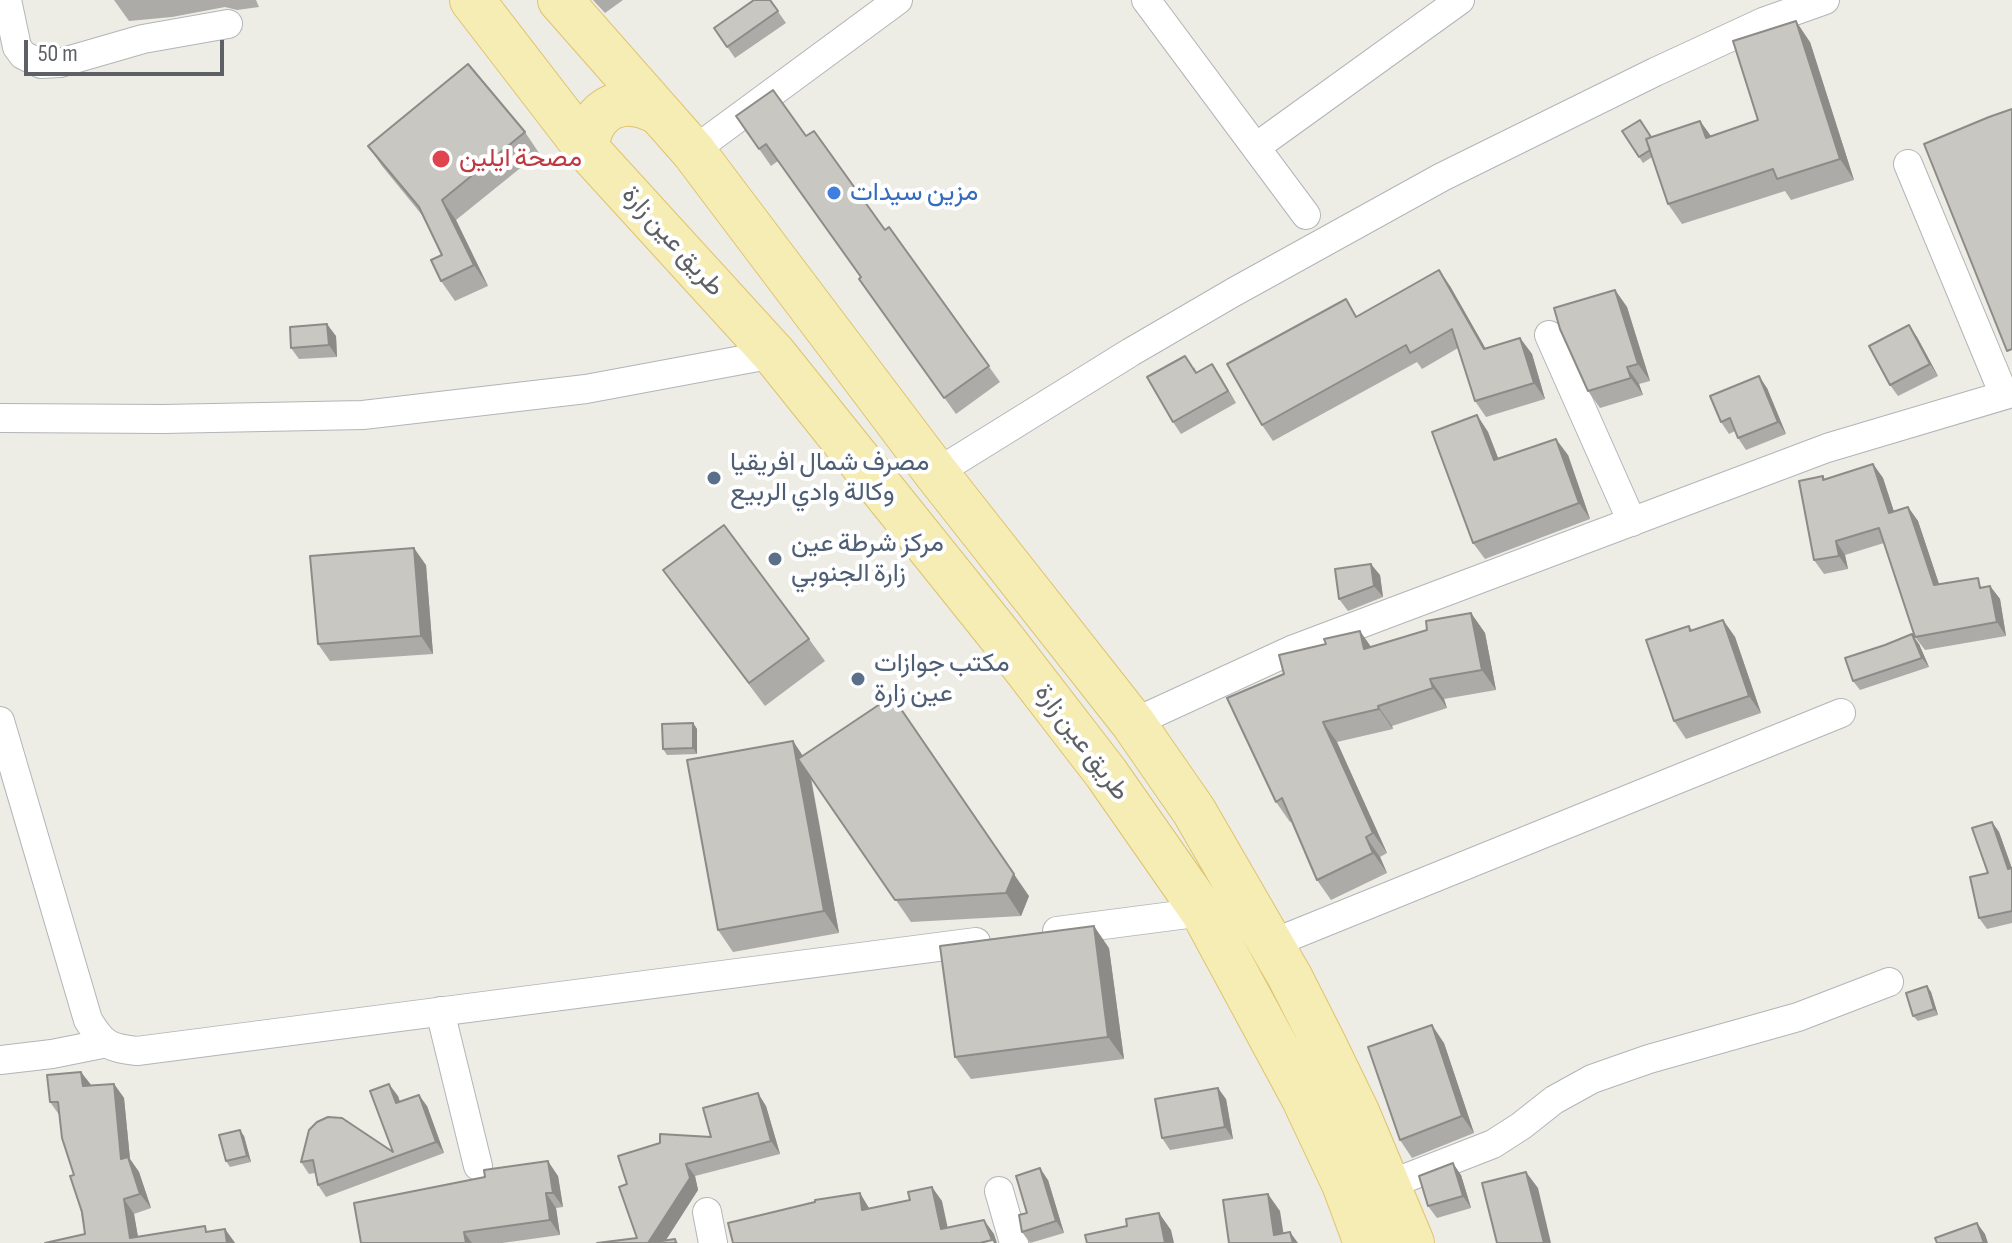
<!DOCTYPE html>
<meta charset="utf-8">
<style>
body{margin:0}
#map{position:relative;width:2012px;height:1243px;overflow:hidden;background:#edece5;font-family:"Sofia Sans Condensed",sans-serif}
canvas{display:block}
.scale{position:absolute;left:24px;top:40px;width:200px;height:36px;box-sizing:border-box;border:4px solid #5d6064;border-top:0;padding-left:10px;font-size:24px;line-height:28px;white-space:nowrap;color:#5d6064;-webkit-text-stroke:6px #fff;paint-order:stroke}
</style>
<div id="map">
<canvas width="2012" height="1243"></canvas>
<div class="scale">50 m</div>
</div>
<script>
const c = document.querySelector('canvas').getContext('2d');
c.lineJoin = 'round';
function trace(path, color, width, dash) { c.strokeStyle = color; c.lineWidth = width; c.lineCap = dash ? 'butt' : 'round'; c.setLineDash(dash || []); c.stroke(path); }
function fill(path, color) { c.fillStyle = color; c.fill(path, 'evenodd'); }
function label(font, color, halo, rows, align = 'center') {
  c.font = font + ' "Sofia Sans Condensed",Vazirmatn,sans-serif'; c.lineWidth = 8; c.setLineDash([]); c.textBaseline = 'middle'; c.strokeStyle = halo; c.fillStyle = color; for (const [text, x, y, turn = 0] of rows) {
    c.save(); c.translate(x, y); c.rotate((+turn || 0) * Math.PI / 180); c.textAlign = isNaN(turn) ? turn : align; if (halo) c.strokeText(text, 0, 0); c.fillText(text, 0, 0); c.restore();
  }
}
const minor = new Path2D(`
 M7,0L17,47L23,55L41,64L60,63L143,39L228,24
 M1146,0L1306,215
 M1256,147L1460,0
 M693,151L898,0
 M1908,164L2004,395
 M1549,335L1632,522
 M0,418L163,419L363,415L586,389L774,354
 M936,473L1131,352L1234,292L1442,177L1655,72L1763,22L1825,0
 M0,721L88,1020C103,1045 109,1048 137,1051L976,942
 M1133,723L1294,649L1827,448L2012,393
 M1057,931L1203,912
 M1271,944L1841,713
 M440,1011L478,1166
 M0,1060L52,1054L107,1043
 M1388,1185L1493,1144L1521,1126L1554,1100L1592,1079L1649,1059L1798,1017L1889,982
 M999,1191L1014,1243
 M707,1212L713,1243`);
const primary = new Path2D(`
 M472,0L586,148L774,354L1005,642L1106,773L1203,912L1303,1097L1344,1184L1366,1243
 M560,0L693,151L936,473L1133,723L1194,811L1290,977L1324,1044L1357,1112L1412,1243
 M586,148C592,106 624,93 659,113`);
trace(minor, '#b2b5b8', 30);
trace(primary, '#dfc46d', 46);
trace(minor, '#fff', 28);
trace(primary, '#f5edb3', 44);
fill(new Path2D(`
 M114,0H256L259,7L237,10L225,7L172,17L129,21Z
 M593,0H623L605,13Z
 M770,0L786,23L735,58L714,28Z
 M1810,42L1854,180L1791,200L1785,191L1682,224L1668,204L1652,157L1643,163L1622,131L1652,137L1700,121L1711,136L1758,120Z
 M736,116L806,136L885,230L889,227L1000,382L956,414L859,279L861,277L778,161L771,166Z
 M525,132L539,153L456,220L488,286L455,301L441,281L442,255L422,215L382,166L368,146Z
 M1450,286L1485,348L1520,338L1532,354L1545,399L1486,417L1475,401L1458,348L1422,369L1417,362L1273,441L1262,425L1358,316Z
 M1615,290L1627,307L1650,381L1639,384L1643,395L1600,408L1588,391Z
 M336,336L337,357L299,359L291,348Z
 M1917,337L1938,376L1898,396L1890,385Z
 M1212,364L1236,403L1181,434L1173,422L1194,367L1197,373Z
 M1767,388L1786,434L1746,450L1738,438L1735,431L1729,434L1721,422Z
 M1477,415L1488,432L1498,458L1568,455L1590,519L1485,559L1473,543Z
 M1873,464L1883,478L1894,512L1908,507L1918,521L1939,584L1984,587L1990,586L2000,599L2006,636L1925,650L1915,637L1884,543L1845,555L1848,569L1824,574L1814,560L1823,476L1825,479Z
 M426,565L433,654L330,661L318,644Z
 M663,570L809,639L825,661L765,706Z
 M1380,575L1383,597L1348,611L1339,599Z
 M1471,613L1485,633L1496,690L1444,699L1447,708L1392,726L1393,729L1337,742L1387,853L1380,857L1387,873L1331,900L1317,880L1292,821L1290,822L1276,802L1284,674L1427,630Z
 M1723,620L1735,637L1761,713L1686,739L1674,721L1689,626L1692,630Z
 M1919,644L1929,667L1860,690L1853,681Z
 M693,723L697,729V754L667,755L663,749Z
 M793,741L803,756L1029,896L1021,916L911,922L811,777L839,933L733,952L718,930Z
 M1992,822L1999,832L2012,868V923L1987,929L1979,918L1988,873Z
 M1109,948L1124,1059L971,1079L955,1057Z
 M1927,986L1931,992L1938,1015L1918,1021L1913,1016Z
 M1444,1043L1474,1133L1412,1158L1400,1140Z
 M114,1084L124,1098L130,1159L139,1172L151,1208L134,1214L138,1237L209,1232L225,1229L235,1243H45L85,1234L74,1175L60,1116L50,1102L91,1086Z
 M398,1096L400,1102L427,1106L444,1153L326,1197L318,1185L315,1173L309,1174L301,1162L309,1130L393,1152Z
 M1226,1099L1233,1139L1170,1150L1162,1138Z
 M766,1106L780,1154L695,1176L698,1190L666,1240L675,1239L678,1243H597L637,1238L627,1184Z
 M244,1136L251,1162L230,1167L226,1161Z
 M1461,1175L1471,1208L1437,1218L1428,1206Z
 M558,1176L563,1207L556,1208L560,1235L502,1243H361Z
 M1048,1180L1064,1233L1030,1243L1022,1232L1027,1213Z`), '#adaba7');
fill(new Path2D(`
 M1796,21L1810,42L1854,180L1840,159Z
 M1700,121L1715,142L1706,138Z
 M442,200L456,220L488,286L474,265Z
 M1439,270L1450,286L1495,365L1484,349Z
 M1615,290L1627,307L1650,381L1638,364Z
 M327,324L336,336L337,357L329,345Z
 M1909,325L1917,337L1938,376L1930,364Z
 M1520,338L1532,354L1545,399L1534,383Z
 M1212,364L1220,376L1236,403L1228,391Z
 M1627,367L1639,384L1643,395L1631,378Z
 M1759,376L1767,388L1786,434L1778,422Z
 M1477,415L1488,432L1505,476L1494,460Z
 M1556,439L1568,455L1590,519L1579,503Z
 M1873,464L1883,478L1899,527L1889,513Z
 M1908,507L1918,521L1944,599L1934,585Z
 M1836,541L1845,555L1848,569L1839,556Z
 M414,548L426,565L433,654L421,636Z
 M1371,564L1380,575L1383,597L1374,586Z
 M1990,586L2000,599L2006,636L1997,622Z
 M1471,613L1485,633L1496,690L1482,670Z
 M1723,620L1735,637L1761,713L1749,696Z
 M1360,631L1374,651L1364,649Z
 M1912,634L1919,644L1929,667L1922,658Z
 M1430,679L1444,699L1447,708L1433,688Z
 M1378,706L1392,726L1393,729L1379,709Z
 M907,718L1029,896L1021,916L1006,893Z
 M1323,722L1337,742L1387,853L1373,833Z
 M693,723L697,729V754L693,748Z
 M793,741L808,764L839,933L824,911Z
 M1992,822L1999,832L2012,869H2008Z
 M1366,837L1380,857L1387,873L1373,853Z
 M1094,926L1109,948L1124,1059L1108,1037Z
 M1927,986L1931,992L1938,1015L1934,1009Z
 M1432,1025L1444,1043L1474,1133L1462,1116Z
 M81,1072L92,1086H83Z
 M114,1084L124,1098L130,1159L139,1172L151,1208L140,1194L121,1159Z
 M389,1084L398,1096L404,1115L396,1103Z
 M1218,1088L1226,1099L1233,1139L1225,1127Z
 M758,1093L766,1106L780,1154L771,1141Z
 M419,1095L427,1106L444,1153L436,1142Z
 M240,1130L244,1136L251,1162L247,1156Z
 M548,1161L558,1176L563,1207L553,1193Z
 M1453,1163L1461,1175L1471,1208L1463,1196Z
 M686,1164L695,1176L698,1190L664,1243H648Z
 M1040,1168L1048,1180L1064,1233L1056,1221Z
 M1526,1172L1538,1188L1551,1243H1544Z
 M932,1187L942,1201L951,1243L941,1229Z
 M546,1193L556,1208L560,1235L550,1220Z
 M860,1193L869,1208L872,1224L862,1210Z
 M1268,1194L1280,1211L1285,1243L1274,1235Z
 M124,1199L134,1214L139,1243L130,1238Z
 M1159,1213L1171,1230L1174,1243H1165Z
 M984,1220L994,1234L997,1243H994L992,1240Z
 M1977,1223L1985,1234L1988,1243H1984Z
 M225,1229L235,1243H227Z
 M464,1232L472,1243H466Z
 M1290,1232L1298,1243H1293Z`), '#8d8b88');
const building = new Path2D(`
 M754,0H770L778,11L727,47L714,28Z
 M1796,21L1840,159L1777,179L1773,169L1668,204L1646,139L1700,121L1706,138L1758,120L1733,41Z
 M468,64L525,132L442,200L474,265L441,281L431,260L442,255L419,207L368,146Z
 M773,90L806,136L814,131L885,230L889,227L989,366L944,398L859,279L861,277L766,144L759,149L736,116Z
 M2012,109V349L2007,351L1924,144L1989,117Z
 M1640,120L1651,137L1646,139L1650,150L1639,157L1622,131Z
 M1439,270L1484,349L1520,338L1534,383L1475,401L1452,329L1410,353L1406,345L1262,425L1227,364L1346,299L1356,317Z
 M1615,290L1638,364L1627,367L1631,378L1588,391L1560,329L1554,308Z
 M327,324L329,345L291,348L290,327Z
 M1909,325L1930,364L1890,385L1869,346Z
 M1185,356L1196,373L1212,364L1228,391L1173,422L1147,377Z
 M1759,376L1778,422L1738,438L1730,418L1721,422L1710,396Z
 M1477,415L1494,460L1556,439L1579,503L1473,543L1432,432Z
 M1873,464L1889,513L1908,507L1934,585L1978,578L1980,588L1990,586L1997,622L1915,637L1879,528L1836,541L1839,556L1814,560L1799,481L1823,476V480Z
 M724,525L809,639L749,683L663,570Z
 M414,548L421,636L318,644L310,556Z
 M1371,564L1374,586L1339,599L1335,569Z
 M1471,613L1482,670L1430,679L1433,688L1378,706L1379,709L1323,722L1373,833L1366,837L1373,853L1317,880L1282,798L1276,802L1227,698L1284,674L1279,655L1326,644L1324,639L1360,631L1364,649L1427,630L1426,621Z
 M1723,620L1749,696L1674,721L1646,640L1689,626L1690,631Z
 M1912,634L1922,658L1853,681L1845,658L1885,645Z
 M892,696L1014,874L1006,893L895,900L798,759Z
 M693,723V748L663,749L662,724Z
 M793,741L824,911L718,930L687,760Z
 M1992,822L2008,869L2012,868V911L1979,918L1970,877L1988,873L1972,828Z
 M1094,926L1108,1037L955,1057L940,946Z
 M1927,986L1934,1009L1913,1016L1906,993Z
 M1432,1025L1462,1116L1400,1140L1368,1047Z
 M81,1072L83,1086L114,1084L121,1159L128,1157L140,1194L124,1199L130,1238L205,1226L206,1232L225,1229L227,1243H45L85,1234L82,1212L70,1176L74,1175L62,1138L58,1102H50L47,1075Z
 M389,1084L396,1103L419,1095L436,1142L318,1185L313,1160L301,1162L309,1130L317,1122L328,1117L342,1118L393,1152L370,1091Z
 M1218,1088L1225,1127L1162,1138L1155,1099Z
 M758,1093L771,1141L686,1164L690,1178L648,1243L675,1239L676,1243H597L637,1238L619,1187L627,1184L618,1156L660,1143V1134L711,1137L703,1108Z
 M240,1130L247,1156L226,1161L219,1135Z
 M548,1161L553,1193H546L550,1220L464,1232L466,1243H361L354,1203L485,1177L484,1170Z
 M1453,1163L1463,1196L1428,1206L1419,1176Z
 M1040,1168L1056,1221L1022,1232L1019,1215L1027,1213L1016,1176Z
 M1526,1172L1544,1243H1497L1482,1183Z
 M932,1187L941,1229L984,1220L992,1240L980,1243H733L728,1223L815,1202V1200L860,1193L862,1210L910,1200L908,1192Z
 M1268,1194L1274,1235L1290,1232L1293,1243H1229L1223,1200Z
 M1159,1213L1165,1243H1087L1085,1235L1127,1226L1126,1219Z
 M1977,1223L1984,1243H1937L1935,1238Z`);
fill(building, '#c9c7c2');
trace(building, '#8d8b88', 2);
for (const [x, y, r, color] of [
 [441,159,10,"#e0444e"],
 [834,193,8,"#3f7fe0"],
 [714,478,8,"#5c6f8a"],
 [775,559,8,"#5c6f8a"],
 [858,679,8,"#5c6f8a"]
]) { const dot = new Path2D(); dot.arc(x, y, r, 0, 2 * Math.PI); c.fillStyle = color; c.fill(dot); trace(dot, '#fff', 3); }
label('26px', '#be3a42', '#fff', [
 ["مصحة ايلين",459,159]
], 'left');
label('26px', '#366cbe', '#fff', [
 ["مزين سيدات",850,193]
], 'left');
label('26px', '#5d6064', '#fff', [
 ["طريق عين زارة",672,242,48],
 ["طريق عين زارة",1081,743,53]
]);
label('26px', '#4e5e75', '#fff', [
 ["مصرف شمال افريقيا",730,463],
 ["وكالة وادي الربيع",730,493],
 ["مركز شرطة عين",791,544],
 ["زارة الجنوبي",791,574],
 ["مكتب جوازات",874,664],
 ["عين زارة",874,694]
], 'left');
</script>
